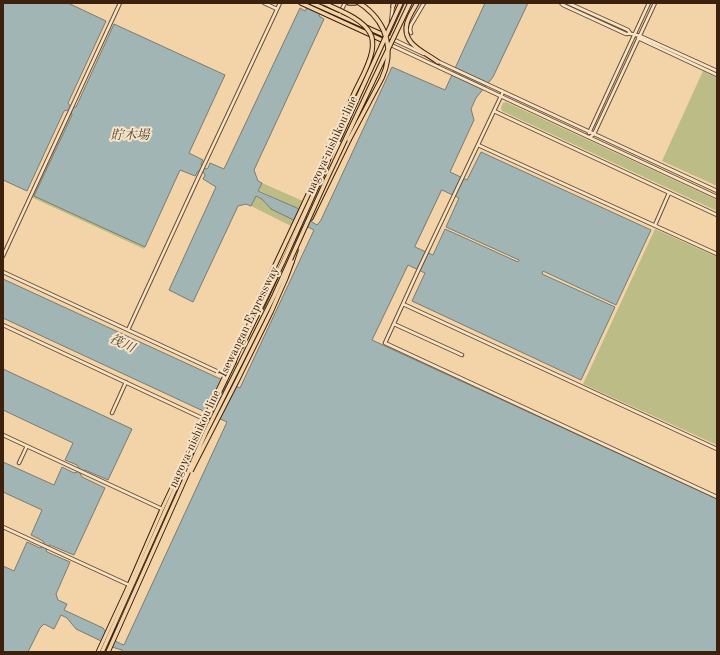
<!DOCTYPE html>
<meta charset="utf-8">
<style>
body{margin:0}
#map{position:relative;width:720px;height:655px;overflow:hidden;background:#f2d4a8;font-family:"Old Standard TT",serif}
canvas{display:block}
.frame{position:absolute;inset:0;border:4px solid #3c210f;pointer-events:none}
</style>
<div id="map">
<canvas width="720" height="655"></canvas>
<div class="frame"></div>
</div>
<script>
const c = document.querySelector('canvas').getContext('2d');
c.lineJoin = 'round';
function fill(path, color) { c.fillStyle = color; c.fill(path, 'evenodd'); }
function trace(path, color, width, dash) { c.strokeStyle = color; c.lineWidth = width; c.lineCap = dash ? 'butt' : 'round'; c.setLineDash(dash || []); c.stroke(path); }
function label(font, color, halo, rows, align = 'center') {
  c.font = font + ' "Old Standard TT","Noto Serif JP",serif'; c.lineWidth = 4; c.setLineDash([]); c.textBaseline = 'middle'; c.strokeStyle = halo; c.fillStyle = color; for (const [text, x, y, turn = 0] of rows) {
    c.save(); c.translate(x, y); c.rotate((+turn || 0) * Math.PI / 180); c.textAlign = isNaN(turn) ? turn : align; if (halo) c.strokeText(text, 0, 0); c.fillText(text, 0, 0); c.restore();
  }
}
fill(new Path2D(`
 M703,71L717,78V186L662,161Z
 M506,102L717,200V211L502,111L501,108L503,103Z
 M71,112L72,114L34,196L145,247L144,249L31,197Z
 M262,183L303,201L299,210L297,208L258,190Z
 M256,196L262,199L271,209L294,220L291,226L251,206Z
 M655,229L717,257V445L583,384Z`), '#bcbc86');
const water = new Path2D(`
 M3,3H68L106,21L68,103L70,106L73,107H76L114,24L225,75L189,153L203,160L201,164L202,167L206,169L208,168L210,163L224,169L300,8L305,11L309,3H332L330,7L325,4L319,16L324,19L254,170L258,181L262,183L258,191L297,208L312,222L317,225L321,220L392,67L445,90L485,3H528L493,77L476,98L471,109L474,120L450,172L467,180L481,152L651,230L616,305L543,271L542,274L615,307L581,380L412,301L425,273L408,265L372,340L717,499V652H122V650L112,647L99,640L76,629L67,618L61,615L54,629L44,624L40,628L28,652H3V566L14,571L27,542L40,548L42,547L44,543L43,541L31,535L42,510L3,492V462L54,485L62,467L74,473L77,472L79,468L77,465L65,460L73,443L3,410V369L132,429L108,480L85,470L82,471L80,473L82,477L105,488L74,555L50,545L48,546L46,549L47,552L70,562L56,594L58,600L67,604L64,610L103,628C108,636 115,642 124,645L227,422L3,318V279L240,388L314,230L271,209L262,199L256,196L251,206L246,204L238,206L193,302L169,290L216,187L203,179L205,175L204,173L200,171H198L195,176L180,170L145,247L34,196L72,115L71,112L67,110L64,111L27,191L3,180ZM442,190L459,198L446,227L519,260L518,262L445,229L433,255L415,247Z`);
fill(water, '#a2b5b5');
trace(water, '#797a73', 1);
const minor = new Path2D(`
 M264,3L277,9
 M561,3L563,5L626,34C631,33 635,35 640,36L717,71
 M568,3L628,30L630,33
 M339,15L345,3
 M391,22L393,5
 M411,33L410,30L411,25L424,3
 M386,36L424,54
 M638,38L717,75
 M389,44L717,197
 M437,61L717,191
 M503,92L418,271L385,343L717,497
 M494,111L717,215
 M589,133L649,3
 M590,137L594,134L655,3
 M478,145L717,254
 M655,225L669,193
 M3,256L120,3
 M3,272L225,375
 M403,304L717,449
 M394,324L462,355
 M3,325L204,419
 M128,330L198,178L280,3
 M112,413L126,382
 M3,435L162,509
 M19,463L27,446
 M3,527L129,585`);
const major = new Path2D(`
 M342,128L350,111
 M262,298L327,160
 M264,313L303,229
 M98,652L129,585L162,509L238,348`);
const highway = new Path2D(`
 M301,3L384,41
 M312,3L386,36
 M349,3H355
 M359,3L365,7
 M417,3C413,10 409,16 407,23C401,44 425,52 438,62
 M393,6L394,3
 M391,38L407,3
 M322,165L331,148
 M311,218L349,140
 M292,262L296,250
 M242,346L283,262L324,171
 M102,652L206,420L234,362
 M108,652L120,625`);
trace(minor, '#6a4e35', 4.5);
trace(major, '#3c210f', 5);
trace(highway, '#3c210f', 5.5);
trace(minor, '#f7e3c6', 2.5);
trace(major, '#f2d4a8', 3);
trace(highway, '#f2d4a8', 3.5);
const highwayBridge = new Path2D(`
 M349,140L382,78C394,52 388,25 365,7
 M338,141L401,3
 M324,171C334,146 342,121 353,96C359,82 369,67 372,51C373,45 373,38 370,33C362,18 338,10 324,3
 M233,364L263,291L322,165
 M191,471L237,381L271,312L286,278L292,262
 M120,625L206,432L274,296L329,174L410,3`);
trace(highwayBridge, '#3c210f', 5.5, []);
trace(highwayBridge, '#f2d4a8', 3.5);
label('12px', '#3c210f', '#f7e3c6', [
 ["nagoya-nishikou line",332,145,-65],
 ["Isewangan Expressway",249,322,-64],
 ["nagoya-nishikou line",195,439,-65]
]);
label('italic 13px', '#564638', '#f7e3c6', [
 ["貯木場",130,136],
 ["筏川",122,344,25]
]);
</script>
